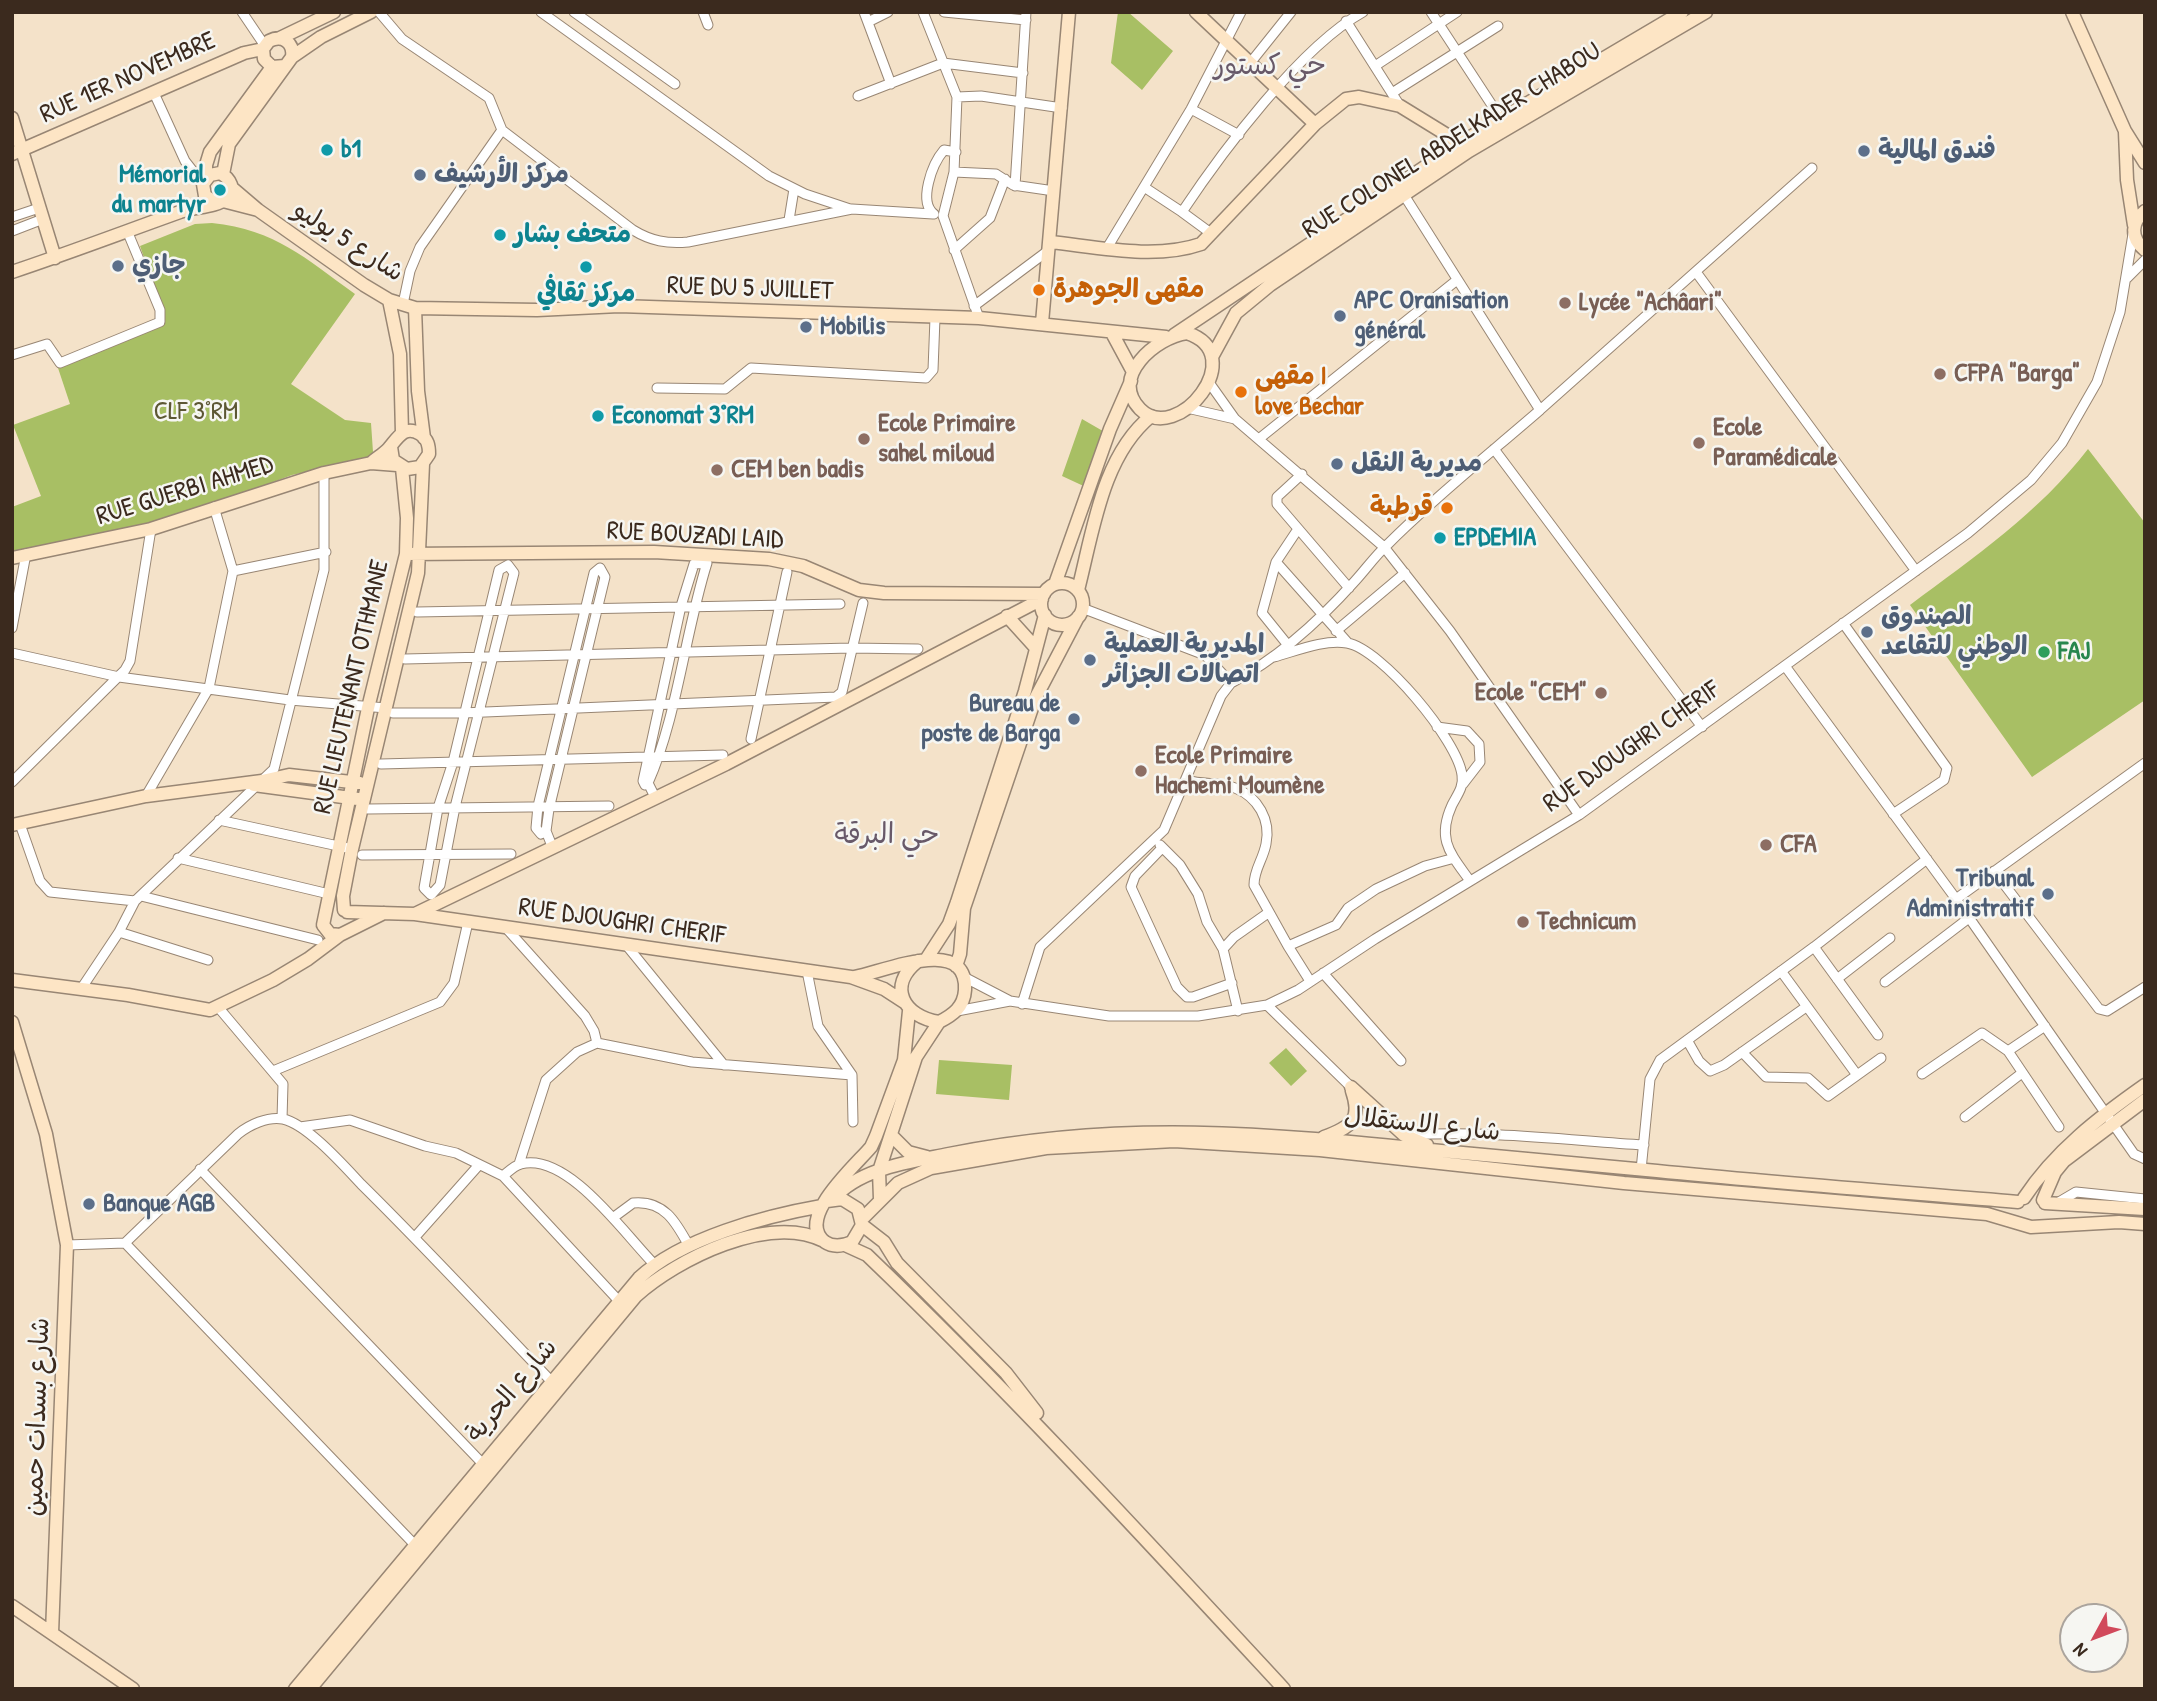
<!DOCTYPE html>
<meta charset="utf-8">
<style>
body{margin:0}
#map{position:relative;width:2157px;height:1701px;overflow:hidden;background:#f4e2c9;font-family:"Patrick Hand",sans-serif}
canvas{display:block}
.frame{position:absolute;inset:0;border:14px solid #3b2a1e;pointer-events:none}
.north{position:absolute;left:2059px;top:1603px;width:70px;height:70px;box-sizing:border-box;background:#f6f6f2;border:2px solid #aba49d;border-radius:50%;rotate:229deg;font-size:19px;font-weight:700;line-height:28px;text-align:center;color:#3b2a1e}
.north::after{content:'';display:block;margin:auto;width:24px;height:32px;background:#d1495b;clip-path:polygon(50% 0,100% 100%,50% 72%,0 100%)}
</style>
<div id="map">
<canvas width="2157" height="1701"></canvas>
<div class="frame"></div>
<div class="north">N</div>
</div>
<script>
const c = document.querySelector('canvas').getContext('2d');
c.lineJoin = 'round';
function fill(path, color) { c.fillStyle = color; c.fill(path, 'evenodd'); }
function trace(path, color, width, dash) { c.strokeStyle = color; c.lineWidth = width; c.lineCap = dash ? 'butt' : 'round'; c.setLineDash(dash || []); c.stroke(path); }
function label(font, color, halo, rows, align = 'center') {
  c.font = font + ' "Patrick Hand","Playpen Sans Arabic",sans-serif'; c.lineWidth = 5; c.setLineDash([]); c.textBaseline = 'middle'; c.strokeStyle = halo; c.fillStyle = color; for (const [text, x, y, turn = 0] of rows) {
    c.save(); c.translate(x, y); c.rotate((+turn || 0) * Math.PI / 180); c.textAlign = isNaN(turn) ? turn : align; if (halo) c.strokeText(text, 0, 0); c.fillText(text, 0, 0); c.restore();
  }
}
fill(new Path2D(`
 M1118,12H1128L1173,51L1142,90L1111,63Z
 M212,223C276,230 305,258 355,294L291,384L345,420L371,423L373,452L367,458L292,475L182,516L110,535L12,552V507L41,496L13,425L70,404L58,368L160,327L165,317L140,246L195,224Z
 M1082,419L1108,434L1090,489L1062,476Z
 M2088,449L2145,523V700L2032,777L1910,605C1974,557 2039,513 2088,449Z
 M1286,1048L1307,1071L1291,1086L1269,1063Z
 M939,1060L1012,1065L1009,1100L936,1094Z`), '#a8bf64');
const street = new Path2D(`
 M242,12L265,46
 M379,12L402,39L489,98L502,130L633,230C651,241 667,244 688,242L852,209L933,214
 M541,12L769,176L805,194L850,209
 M574,12L675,84
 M703,12L708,25
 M864,12L891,84
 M923,12L957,97L954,172L943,216L979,318
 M944,12L1026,20
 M1431,12L1501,119
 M1346,21L1400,106
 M868,22L888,12
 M1251,62L1291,12
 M1375,66L1457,12
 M154,93L185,161L203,184
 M1392,93L1498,26
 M858,96L943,63L1023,73
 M957,97L981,96L1062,108
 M1191,109L1239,135
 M954,172L996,174L1013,185L1054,191
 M1015,186L1026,12
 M1144,187L1182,212
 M934,214C918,202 932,164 944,150L956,152
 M12,217L39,208
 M789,220L794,189
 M12,231L43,219
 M1212,234L1182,212C1222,152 1300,47 1363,12
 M1107,248L1191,109L1241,12
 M954,250L990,218L1005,179
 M1696,272L1916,571
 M2127,278L2145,260
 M403,304L410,271L420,247L502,130
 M974,306L1049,250
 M12,355L47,344L60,363L160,322V310L128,233
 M1208,381L1235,419L1384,547L1450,631L1579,815
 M657,388L725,389L751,368L926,378L933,370L935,318
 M1187,408L1235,419
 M1540,410L1812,168
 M1260,438L1457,280
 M1494,449L1702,727
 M1302,474L1277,497V504L1349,588
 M1298,529L1276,562L1348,643
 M1276,562L1262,613L1287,644
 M508,565L514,573L455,807L440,885L431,895L424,888L438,808L453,762L499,570Z
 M233,571L326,552
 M417,612L840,604
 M1843,623L1947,768L1944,780L1893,814
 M12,628L26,554
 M1336,631L1405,573
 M12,653L119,677L290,700L386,708
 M1274,657C1296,651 1324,639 1347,643C1382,649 1458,741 1462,775C1464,787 1457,795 1452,805C1436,840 1451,854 1470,881
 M405,659L851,648L918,649
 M1785,666L1956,899L2134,1154L2145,1159
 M1231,683C1277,659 1321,619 1355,581C1366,569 1375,556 1387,545C1435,497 1488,455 1540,410L1404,195
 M393,713H462L836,697L842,692L863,603
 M1437,727L1467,731L1479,744L1480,762L1463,784
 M751,739L787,572
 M381,764L723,755
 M1187,780C1202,785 1221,782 1235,788C1258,797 1271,820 1266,844C1263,860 1254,869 1254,885L1288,946
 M12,782L125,670L130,661L151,529
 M648,783C677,718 685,633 707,563L694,564L681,606L643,781L645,785L648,783L655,797
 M146,796L209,688L233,571L214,507
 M368,809L609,806
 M219,820L352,849
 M20,824L40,881L50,892L135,901L119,932L208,960
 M546,831L541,834L536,828L538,806L594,573L600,568L605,577L549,809L546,831L552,846
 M1160,845L1180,865L1198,894L1207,922L1223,949L1238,1011
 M1162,848L1135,876L1131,887L1177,987L1187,997H1193L1232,983
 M362,855L511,854
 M178,858L329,894
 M1994,871L2099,1009L2107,1011L2145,987
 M141,896L318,940
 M1956,899L2145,763
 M135,901L274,769L324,570V473
 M507,929L585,1016L594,1031L597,1043
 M627,946L724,1065
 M1814,947L1878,1035
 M1223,949L1234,937L1268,913
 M807,971L818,1026L852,1075L853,1122
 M1781,971L1857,1075
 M1323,973L1401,1061
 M962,976L1010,1001L1109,1016H1198L1267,1005L1298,990L1375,939L1579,815L1968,533L2031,480L2062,443L2097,382L2120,312L2133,234
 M1837,979L1890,938
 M1310,981L1288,946L1336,925L1348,908L1376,889L1425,866L1451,859
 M1885,982L1969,918
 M81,989L119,932
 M1022,1004L1040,947L1164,830L1221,696L1231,683L1205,655L1082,608
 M1267,1005L1351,1087
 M218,1007L283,1084L282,1119
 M957,1011L1010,1001
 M1687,1040L1699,1061L1710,1071L1724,1065L1806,1007
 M2008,1051L2045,1026
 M1742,1052L1766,1077L1808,1078L1828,1096L1881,1058
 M273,1071L440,1002L454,983L468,922
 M1922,1074L1982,1033L2008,1051L2059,1127
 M1965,1117L2022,1073
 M300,1127L350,1120L425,1146L456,1153L503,1176L618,1300
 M1409,1135C1487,1130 1566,1140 1644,1145
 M519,1164L546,1080L577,1052L597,1043L692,1062L852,1075
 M200,1169L481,1462
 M1641,1170L1650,1079L1660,1060L1814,947L1927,859
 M503,1176C508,1172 515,1165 521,1164C568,1152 625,1235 654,1264
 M2059,1202L2076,1192L2145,1199
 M614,1217L633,1203C664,1200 676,1222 689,1246
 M415,1237L478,1166
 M125,1243L238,1134C249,1125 268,1116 283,1119C307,1124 344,1166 361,1184C426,1248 488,1315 551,1381
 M67,1245L125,1243L414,1544`);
const secondary = new Path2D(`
 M1196,12L1315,124
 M2072,12L2125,131L2145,163
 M280,38L334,12
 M292,57L321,37L371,12
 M12,118L55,258
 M2125,132L2127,180L2134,225
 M12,154L244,53L263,49
 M223,174L229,144L292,57C294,43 283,34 269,41L263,49L264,59L272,67L285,66
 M206,177V165L210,152L272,67
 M231,187L258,210L364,285L389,300L415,308L537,310L619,306L979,318L1166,337
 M223,201L258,210
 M2145,211C2131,222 2130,238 2145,250
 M1050,242C1097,247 1155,260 1201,244L1315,124L1346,99L1359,97L1400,106L1465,146
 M12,272C69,253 124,232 180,212C193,207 216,207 226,199C237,190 230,178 220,173L210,175L203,184L205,196L215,202
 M389,300L400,354L402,433
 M415,308L418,391L424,438
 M1042,323L1069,12
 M1112,333L1133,372
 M1187,333C1252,354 1177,447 1140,409C1109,377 1156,337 1187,333Z
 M1174,335L1462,142L1682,12
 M1212,357L1236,313L1270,285L1469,151L1706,12
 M371,463C376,458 384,454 389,448C397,439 404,424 420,434C428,439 429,446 429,454L420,467L407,469L393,460L391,447
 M406,554L654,552L769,559L803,566L859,590L884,593L1044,594
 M12,558L151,529L324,473L371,463L397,465
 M1041 604a21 21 0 1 1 42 0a21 21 0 1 1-42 0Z
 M1055,584L1110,429L1131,381
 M1078,590C1093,532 1102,456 1151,416
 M1007,616L1035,647
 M254,785L358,799
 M12,825L146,796L262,781L289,775L360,783
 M344,910L343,896L352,849L418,573L423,464
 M347,912L415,914L851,977L884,989L904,1002
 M384,913L340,935L330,934L323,925L368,708L406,554L407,518L402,468
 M415,914L726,764L1042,599
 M927,958L949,924L957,902L1025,691L1045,615
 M956,966L960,954L964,908L1035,699L1078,617
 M855,977C883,972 968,934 965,990C964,1007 953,1015 939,1022C904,1017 886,986 918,961
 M12,980L128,995L210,1010L273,980L308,959L340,935
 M12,1022L46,1134L67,1245L52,1633
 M1351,1087L1404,1135L1427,1145
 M891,1135L908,1152L927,1157
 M1324,1137C1351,1127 1362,1120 1352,1091
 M2024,1198C2055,1151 2098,1118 2145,1085
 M833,1199C860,1168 910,1162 949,1154C1122,1119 1267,1133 1441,1151C1513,1158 1585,1164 1657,1171C1777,1183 1898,1192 2018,1202
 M880,1199L879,1171L916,1057L939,1022
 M2043,1200L2055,1172L2064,1161L2145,1100
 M827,1201L842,1199L858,1209L862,1225L852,1242C843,1246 834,1248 825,1242C794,1219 855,1166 871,1147L876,1136L904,1060L909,1011
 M2045,1203L2145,1209
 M862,1219L898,1183L931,1168L1046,1148L1174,1141L1320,1150L1624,1183L1987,1214L2031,1227L2119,1222L2145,1224
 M862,1225L884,1242L897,1263L1006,1373L1037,1413
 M845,1245L867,1255C1012,1394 1147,1541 1284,1689
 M12,1606L133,1689
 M295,1689L639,1278C682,1238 765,1216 822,1206
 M310,1689L636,1296C677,1259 769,1213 824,1241`);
trace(street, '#988674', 11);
trace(secondary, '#988674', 15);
trace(street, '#fff', 9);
trace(secondary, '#fde5c5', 12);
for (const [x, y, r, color] of [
 [327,150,7,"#0f9aa8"],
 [1864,151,7,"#5c6f8a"],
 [420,175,7,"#5c6f8a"],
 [220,190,7,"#0f9aa8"],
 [500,235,7,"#0f9aa8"],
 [118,266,7,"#5c6f8a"],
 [586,267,7,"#0f9aa8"],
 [1039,290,7,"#e8710a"],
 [1565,303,7,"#8d6e63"],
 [1340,316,7,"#5c6f8a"],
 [806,327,7,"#5c6f8a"],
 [1940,374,7,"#8d6e63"],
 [1241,392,7,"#e8710a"],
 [598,416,7,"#0f9aa8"],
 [864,439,7,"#8d6e63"],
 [1699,443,7,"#8d6e63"],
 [1337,464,7,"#5c6f8a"],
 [717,470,7,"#8d6e63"],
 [1447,508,7,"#e8710a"],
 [1440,538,7,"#0f9aa8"],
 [1867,632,7,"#5c6f8a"],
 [2044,652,7,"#2e9e5b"],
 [1090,660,7,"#5c6f8a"],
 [1601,693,7,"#8d6e63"],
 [1074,719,7,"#5c6f8a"],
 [1141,771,7,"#8d6e63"],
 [1766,845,7,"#8d6e63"],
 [2048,894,7,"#5c6f8a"],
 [1523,922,7,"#8d6e63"],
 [89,1204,7,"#5c6f8a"]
]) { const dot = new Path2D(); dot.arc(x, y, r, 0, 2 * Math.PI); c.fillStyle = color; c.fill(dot); trace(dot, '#f6f6f2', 2.5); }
label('26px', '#3b2a1e', '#f6f6f2', [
 ["RUE 1ER NOVEMBRE",128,78,-24],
 ["RUE COLONEL ABDELKADER CHABOU",1452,141,-32],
 ["شارع 5 يوليو",348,242,33],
 ["RUE DU 5 JUILLET",750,289,2],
 ["RUE GUERBI AHMED",185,491,-17],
 ["RUE BOUZADI LAID",695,536,3],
 ["RUE LIEUTENANT OTHMANE",352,687,-77],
 ["RUE DJOUGHRI CHERIF",1632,747,-35],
 ["RUE DJOUGHRI CHERIF",622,922,8],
 ["شارع الاستقلال",1422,1125,6],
 ["شارع الحرية",512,1391,-50],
 ["شارع بسدات حمين",38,1417,-88]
]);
label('bold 26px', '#0d838f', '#f6f6f2', [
 ["b1",341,150],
 ["Mémorial",206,175,"right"],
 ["du martyr",206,205,"right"],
 ["متحف بشار",514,235],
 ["مركز ثقافي",586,294,"center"],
 ["Economat 3°RM",612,416],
 ["EPDEMIA",1454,538]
], 'left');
label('bold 26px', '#4e5e75', '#f6f6f2', [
 ["فندق المالية",1878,151],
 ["مركز الأرشيف",434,175],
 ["جازي",132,266],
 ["APC Oranisation",1354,301],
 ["général",1354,331],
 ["Mobilis",820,327],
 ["مديرية النقل",1351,464],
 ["الصندوق",1881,617],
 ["الوطني للتقاعد",1881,647],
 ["المديرية العملية",1104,645],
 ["اتصالات الجزائر",1104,675],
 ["Bureau de",1060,704,"right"],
 ["poste de Barga",1060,734,"right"],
 ["Tribunal",2034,879,"right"],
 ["Administratif",2034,909,"right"],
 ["Banque AGB",103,1204]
], 'left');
label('bold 26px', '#c56008', '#f6f6f2', [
 ["مقهى الجوهرة",1053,290],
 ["مقهى I",1255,377],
 ["love Bechar",1255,407],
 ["قرطبة",1433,508,"right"]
], 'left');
label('bold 26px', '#785e54', '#f6f6f2', [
 ["Lycée \"Achâari\"",1579,303],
 ["CFPA \"Barga\"",1954,374],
 ["Ecole Primaire",878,424],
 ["sahel miloud",878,454],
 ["Ecole",1713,428],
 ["Paramédicale",1713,458],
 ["CEM ben badis",731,470],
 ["Ecole \"CEM\"",1587,693,"right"],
 ["Ecole Primaire",1155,756],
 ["Hachemi Moumène",1155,786],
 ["CFA",1780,845],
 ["Technicum",1537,922]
], 'left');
label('26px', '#5c5733', '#f6f6f2', [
 ["CLF 3°RM",196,412]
]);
label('bold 26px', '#27864d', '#f6f6f2', [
 ["FAJ",2058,652]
], 'left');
label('28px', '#685969', '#f6f6f2', [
 ["حي كستور",1270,67],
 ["حي البرقة",887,836]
]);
</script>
